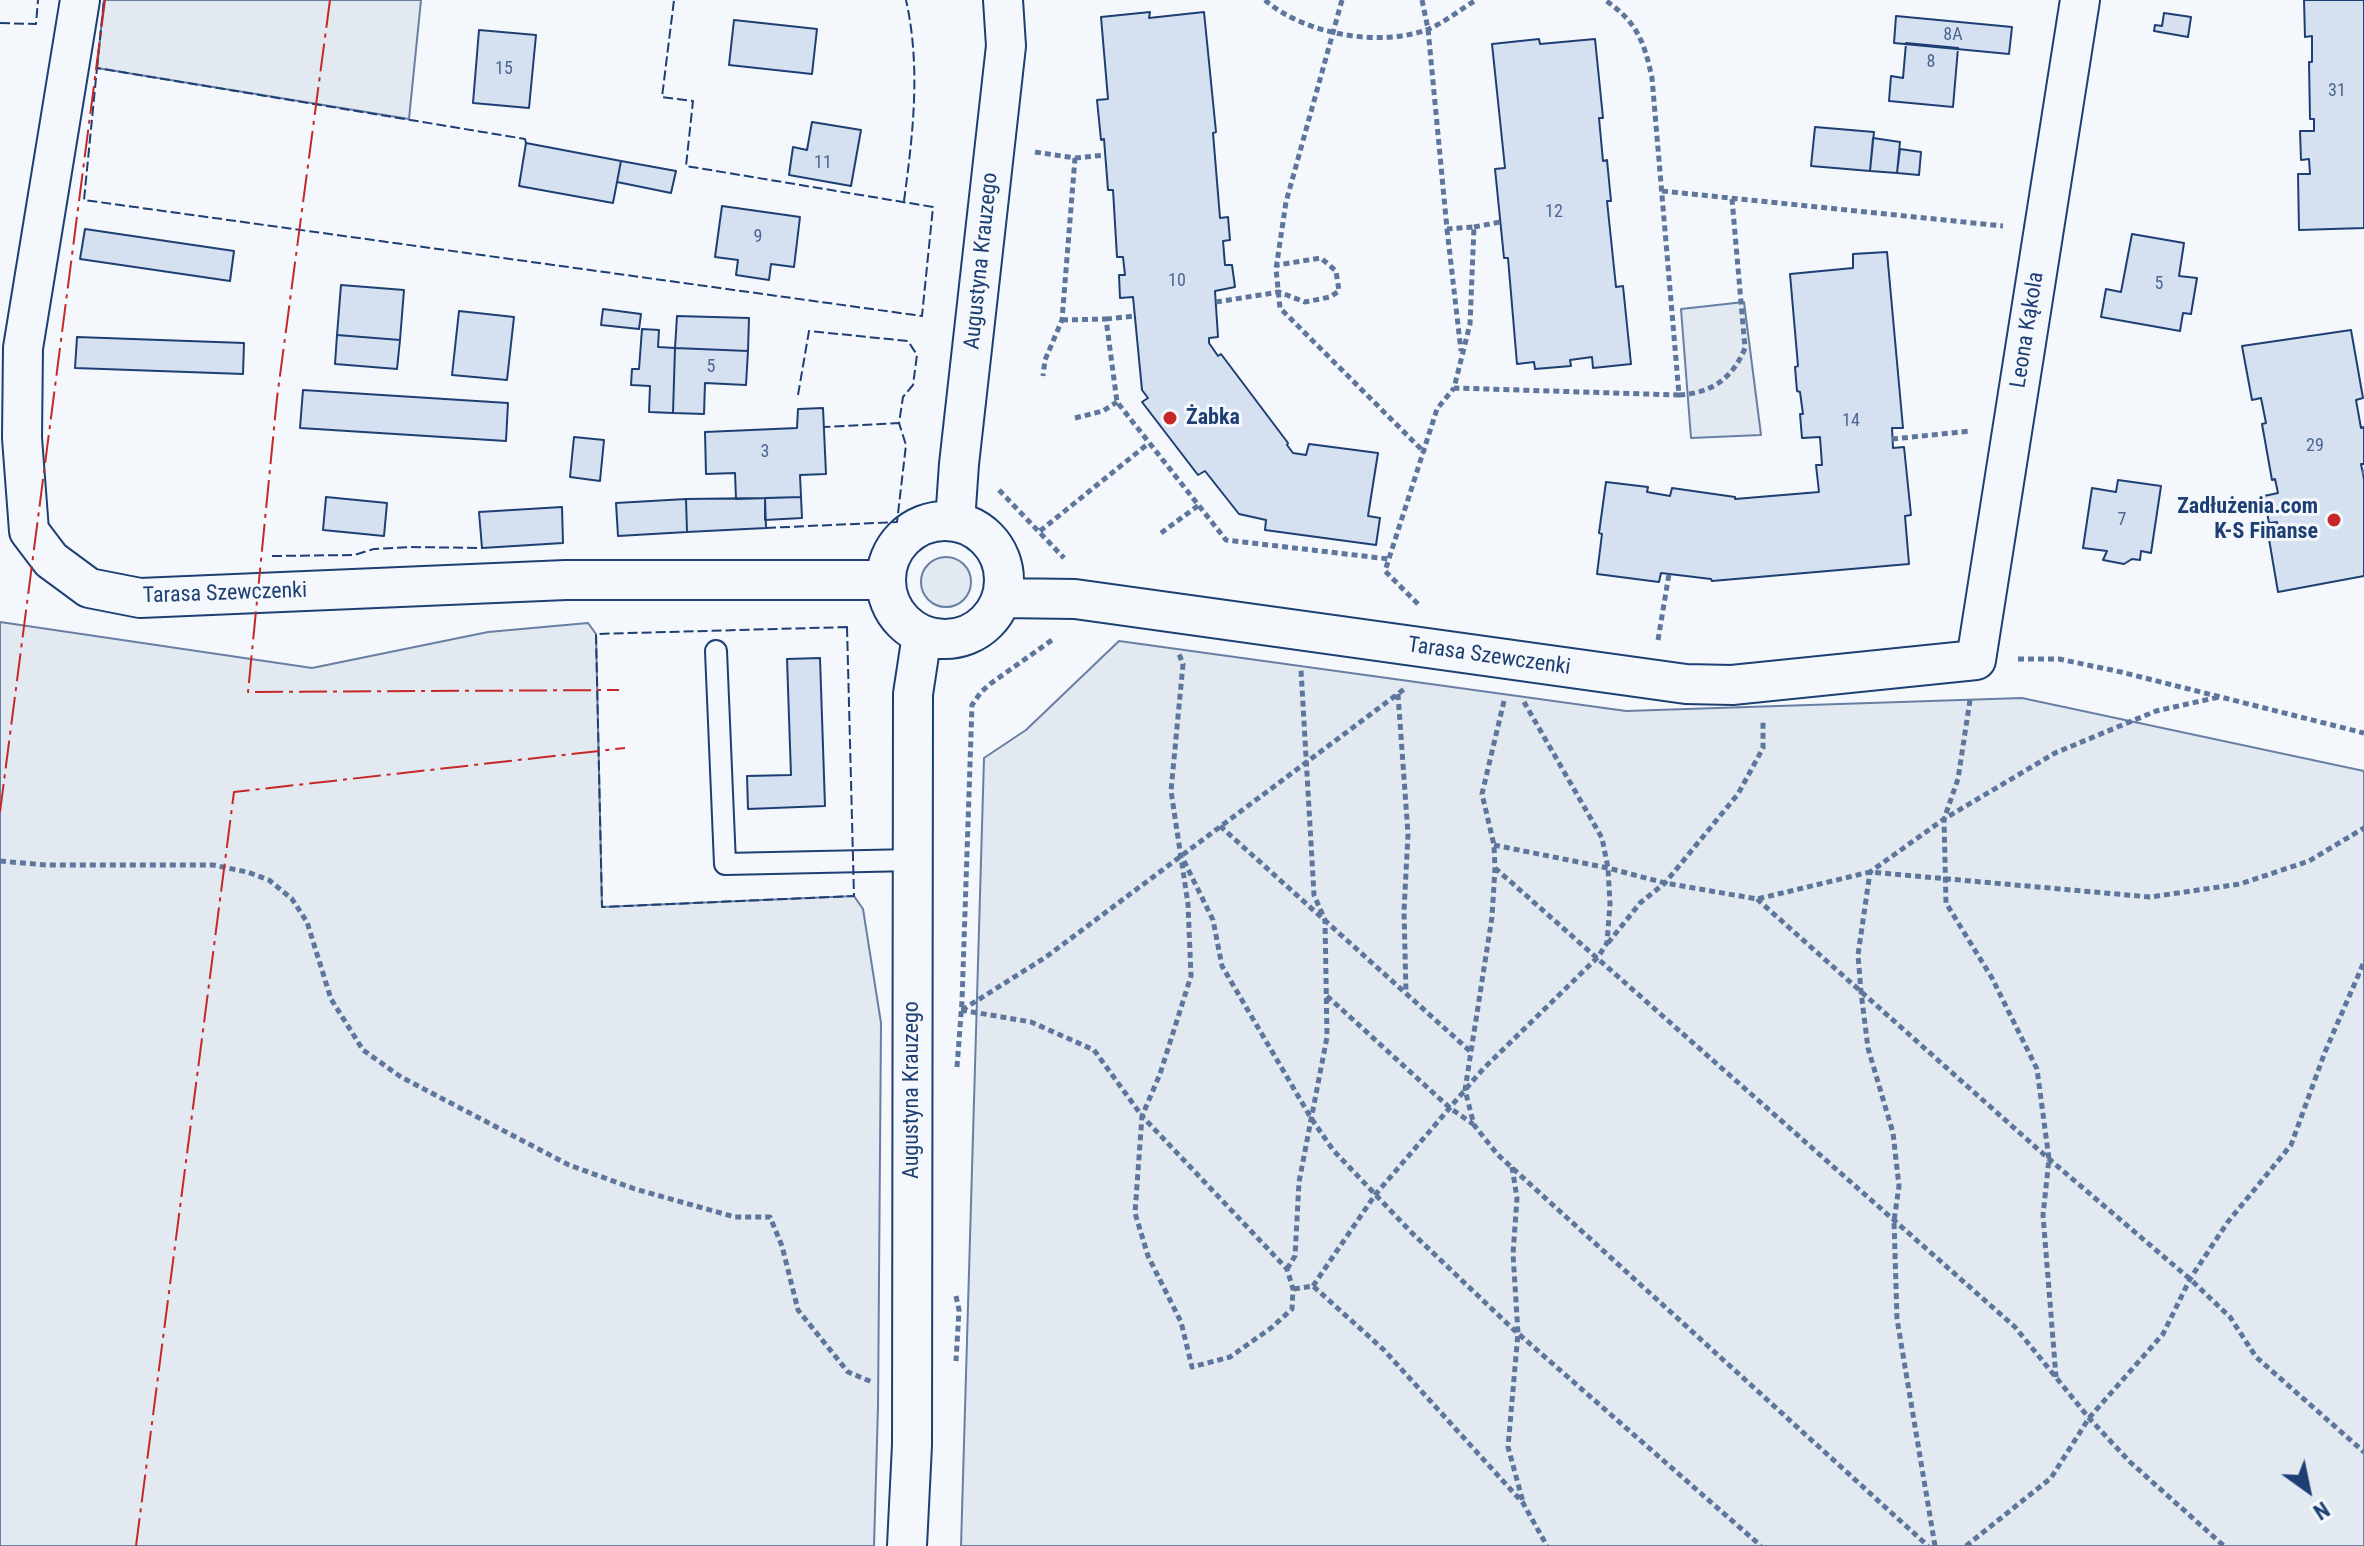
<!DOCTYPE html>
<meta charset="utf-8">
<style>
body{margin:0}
#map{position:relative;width:2364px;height:1546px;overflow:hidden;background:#f4f7fb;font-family:"Roboto Condensed",sans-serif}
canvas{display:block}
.north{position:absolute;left:2268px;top:1450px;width:80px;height:80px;-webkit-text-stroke:6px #f4f7fb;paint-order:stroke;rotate:147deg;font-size:22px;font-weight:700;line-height:32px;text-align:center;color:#1d3f73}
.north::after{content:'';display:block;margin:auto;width:28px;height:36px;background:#1d3f73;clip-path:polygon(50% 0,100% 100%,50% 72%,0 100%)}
</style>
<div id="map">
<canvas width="2364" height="1546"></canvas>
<div class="north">N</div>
</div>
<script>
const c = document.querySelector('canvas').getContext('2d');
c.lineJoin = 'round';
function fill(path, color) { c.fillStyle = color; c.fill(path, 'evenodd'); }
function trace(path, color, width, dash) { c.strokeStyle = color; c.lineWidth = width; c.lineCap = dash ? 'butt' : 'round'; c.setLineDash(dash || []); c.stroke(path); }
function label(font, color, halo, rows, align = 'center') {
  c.font = font + ' "Roboto Condensed",sans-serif'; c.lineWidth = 6; c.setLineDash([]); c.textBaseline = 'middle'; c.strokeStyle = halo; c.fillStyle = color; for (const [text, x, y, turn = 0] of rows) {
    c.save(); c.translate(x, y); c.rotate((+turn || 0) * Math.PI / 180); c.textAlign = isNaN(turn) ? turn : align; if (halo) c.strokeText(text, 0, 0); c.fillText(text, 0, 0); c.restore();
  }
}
const green = new Path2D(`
 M104,0H421L409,119L97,68Z
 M1744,302L1761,435L1691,438L1681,309Z
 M921 582a25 25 0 1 1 50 0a25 25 0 1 1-50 0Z
 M0,622L312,668L488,632L588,623L596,634L602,907L854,896L863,909L881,1023L878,1407L874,1546H0Z
 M1119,641L1626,711L2022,698L2364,771V1546H961L984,758L1026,730Z`);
fill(green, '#e3e9f0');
trace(green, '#687fa3', 2);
const building = new Path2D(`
 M2304,0H2364V228L2299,230L2298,174H2310L2309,159L2301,160L2300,131H2314V119H2310L2309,62H2312V36L2305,37Z
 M1150,12L1149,18L1204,12L1216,132L1213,133L1220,218L1228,217L1230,240L1223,241L1225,265H1232L1235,287L1215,291L1218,337L1209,338V343L1218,356L1221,354L1288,443L1287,445L1293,453L1306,455L1309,444L1378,453L1368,516L1380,518L1376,545L1265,530L1266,520L1239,514L1205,471L1198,475L1142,402L1148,398L1142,390L1133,297L1120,298L1119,275H1125L1123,257H1117L1113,190H1108L1104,139L1101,140L1097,100L1108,99L1101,17Z
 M2164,13L2191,17L2188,37L2154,31L2155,25L2162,26Z
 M1896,16L2012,27L2009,54L1894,43Z
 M734,20L817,29L812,74L729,65Z
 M479,30L536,35L529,108L473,103Z
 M1539,39L1540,44L1595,39L1603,118H1599L1603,161L1607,160L1611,201H1607L1616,287L1623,286L1631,364L1593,368L1592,357L1570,360L1571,366L1535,369L1534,362L1517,364L1508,258H1504L1495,169L1505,168L1492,44Z
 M1906,43L1958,48L1953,107L1889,101L1891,76L1903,78Z
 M812,122L861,130L851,186L789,175L793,147L807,150Z
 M1815,127L1874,132L1870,171L1811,166Z
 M1873,138L1900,142L1897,173L1870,171Z
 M526,143L621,161L613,203L519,186Z
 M1900,149L1921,152L1919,175L1897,173Z
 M621,161L676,171L671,193L617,182Z
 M722,206L800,217L794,267L771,264L769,280L736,275L738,260L715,257Z
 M85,229L234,251L230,281L80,259Z
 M2132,234L2184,243L2179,276L2197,278L2191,314L2183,313L2180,331L2101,317L2106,289L2121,292Z
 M1887,252L1903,428H1892L1893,448L1904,447L1911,515L1905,516L1909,564L1712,581L1711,579L1661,573L1659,582L1597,574L1602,534L1599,533L1606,482L1648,487L1647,492L1670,496L1672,488L1735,497V499L1819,492L1816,465H1822L1820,437L1802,438L1800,414H1803L1800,392L1797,391L1795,367L1798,366L1790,274L1853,268V254Z
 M341,285L404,290L400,340L337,335Z
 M603,309L641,314L639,329L601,325Z
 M459,311L514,317L507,380L452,375Z
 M677,316L749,318L748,351L675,348Z
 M642,329L659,330L658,347L675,348L673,413L649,412L650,386L631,385L632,369H639Z
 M2351,330L2363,398L2356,400L2361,428L2364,427V464H2361L2364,479V576L2278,592L2269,539L2280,536L2277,522L2269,523L2264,496L2278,493L2275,479L2272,480L2262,424L2266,423L2261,398L2252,400L2242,346Z
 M337,335L400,340L397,369L335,364Z
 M77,337L244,343L243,374L75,368Z
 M675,348L748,351L746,385L705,383L704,414L673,413Z
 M303,390L508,403L506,441L300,428Z
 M823,408L826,474L800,475L801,497L736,499L735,473L706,474L705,432L797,428L798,409Z
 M574,437L604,440L600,481L570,477Z
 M2118,480L2161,486L2151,553L2141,551L2140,560L2132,559L2124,564L2103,560L2107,551L2083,548L2092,488L2116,492Z
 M326,497L387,503L384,536L323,530Z
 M801,497L802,518L765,520V498Z
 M765,498L766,528L687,532L686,499Z
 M686,499L687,532L618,536L616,503Z
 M562,507L563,543L482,548L479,512Z
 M820,658L825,806L748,809L747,776L791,775L787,659Z`);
fill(building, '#d5e0f0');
trace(building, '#1d3f73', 2);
const service = new Path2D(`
 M716,651L725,864L913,860`);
const minor = new Path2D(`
 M80,0L23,348L22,438L29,531L51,560L89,588L140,598L566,580H886
 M886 580a59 59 0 1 1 118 0a59 59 0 1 1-118 0Z
 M955,522L959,464L1006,46L1003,0
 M1002,598L1075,599L1686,684L1732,685L1976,660L2080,0
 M907,1546L912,1445L913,694L922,635`);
trace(service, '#1d3f73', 24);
trace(minor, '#1d3f73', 42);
trace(new Path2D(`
 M1265,0C1304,34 1379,48 1429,29C1445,22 1461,9 1476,0
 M1342,0L1286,202L1276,269L1280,308L1425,453
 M1422,0L1428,29L1447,229L1474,227L1470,324L1454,388L1679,395L1652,78C1644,41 1637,22 1605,0
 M1035,152L1075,158L1062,320L1045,360L1043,376
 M1075,158L1105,155
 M1662,191L2003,226
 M1474,227L1500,222
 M1447,229L1461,351
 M1216,302L1279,292L1305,302L1330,297L1339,291L1336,271L1321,258L1277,265
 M1106,319L1135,316
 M1062,320L1106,319L1117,402L1226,540L1389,559
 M1679,395C1712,393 1733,378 1745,348L1732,199
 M1075,418L1103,411L1117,402
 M1892,439L1971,431
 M2362,472H2364
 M999,490L1064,558
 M1040,531L1149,443
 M1161,533L1199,505
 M1418,604L1385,571L1437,409L1454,388
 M1658,640L1669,574
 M2018,659H2059L2121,672L2364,733
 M1398,694L1408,834L1404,911L1406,993
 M1970,700L1958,779L1944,819L1946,903L1992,978L2037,1069L2049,1159L2043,1215L2056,1377
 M1504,701L1482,794L1494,845L1495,868L1492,917L1465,1090L1474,1125L1498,1155L1928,1546
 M1220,826L1471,1052
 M1494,845L1608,868L1665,883L1757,899L1870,872L2150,897L2240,884L2309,861L2364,828
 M0,861L46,865H213L247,872L269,880L292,899L307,922L331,999L363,1050L401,1077L569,1165L635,1189L735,1217H770L782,1246L798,1310L848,1372L872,1382
 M1184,861L1213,920L1222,966L1311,1118L1333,1150L1410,1231L1513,1329L1761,1546
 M1495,868L2015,1327L2089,1418L2130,1462L2224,1546
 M1757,899L2049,1159L2190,1279L2230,1317L2256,1357L2364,1452
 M1608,943L1640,903L1665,883L1738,794L1763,748V720
 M1327,996L1450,1108L1473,1124
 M961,1010L1031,1022L1094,1050L1142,1116L1135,1213L1148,1256L1181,1322L1192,1367L1230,1357L1271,1328L1292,1309L1293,1289L1287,1269L1142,1116L1160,1074L1191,976L1188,904L1171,791L1183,664L1179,654
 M962,1010L1046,957L1407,687
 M957,1067L962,1001L972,705L981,692L990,684L1052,640
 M1512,1167L1517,1198L1513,1254L1518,1333L1508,1447L1523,1502
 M1287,1269L1295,1256L1299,1182L1327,1037L1325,920L1314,895L1301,670
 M1313,1286L1375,1195L1483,1069L1598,957L1607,943L1610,904L1608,868L1602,838L1524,702
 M1294,1289L1313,1286L1384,1350L1523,1503L1547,1546
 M956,1296L959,1310L956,1361
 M1935,1546L1897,1319L1894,1221L1899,1186L1893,1133L1868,1048L1861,992L1858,955L1870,872L1944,819L2055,753L2156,711L2219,697
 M1966,1546L2051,1478L2089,1418L2163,1334L2190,1279L2227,1223L2291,1145L2325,1052L2364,962`), '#5e769c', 5, [6, 4]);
trace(service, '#f4f7fb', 20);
trace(minor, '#f4f7fb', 38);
trace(new Path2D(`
 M0,23L36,24L38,0
 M97,68L104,0
 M526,143L525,139L97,68L84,200L922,316L933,207L686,166L693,101L662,97L674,0
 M904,201C913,134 921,67 906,0
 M798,395L809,331L908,341L917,355L913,385L903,397L899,423L824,427
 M766,528L897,522L906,445L899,423
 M272,556L354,555L374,549L410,547L482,548
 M847,627L854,896L602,907L596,634Z`), '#1d3f73', 2, [10, 4]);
trace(new Path2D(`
 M330,0L277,398L248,692L619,690
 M0,812L105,0
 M136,1546L234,792L625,748`), '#c62828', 2, [28, 6, 4, 6]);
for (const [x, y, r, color] of [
 [1170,418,8,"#c62828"],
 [2334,520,8,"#c62828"]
]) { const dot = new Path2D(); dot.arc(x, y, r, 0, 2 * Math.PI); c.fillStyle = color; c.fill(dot); trace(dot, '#f4f7fb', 3); }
label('18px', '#4b6792', null, [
 ["8A",1953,35],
 ["8",1931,62],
 ["15",504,69],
 ["31",2337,91],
 ["11",823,163],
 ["12",1554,212],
 ["9",758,237],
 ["10",1177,281],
 ["5",2159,284],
 ["5",711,367],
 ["14",1851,421],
 ["29",2315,446],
 ["3",765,452],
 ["7",2122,520]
]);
label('22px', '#1d3f73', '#f4f7fb', [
 ["Augustyna Krauzego",982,261,-84],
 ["Leona Kąkola",2028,330,-81],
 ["Tarasa Szewczenki",225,594,-2],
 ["Tarasa Szewczenki",1489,657,8],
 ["Augustyna Krauzego",912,1090,-90]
]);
label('bold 22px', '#1d3f73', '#f4f7fb', [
 ["Żabka",1186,418],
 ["Zadłużenia.com",2318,507,"right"],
 ["K-S Finanse",2318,532,"right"]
], 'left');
</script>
